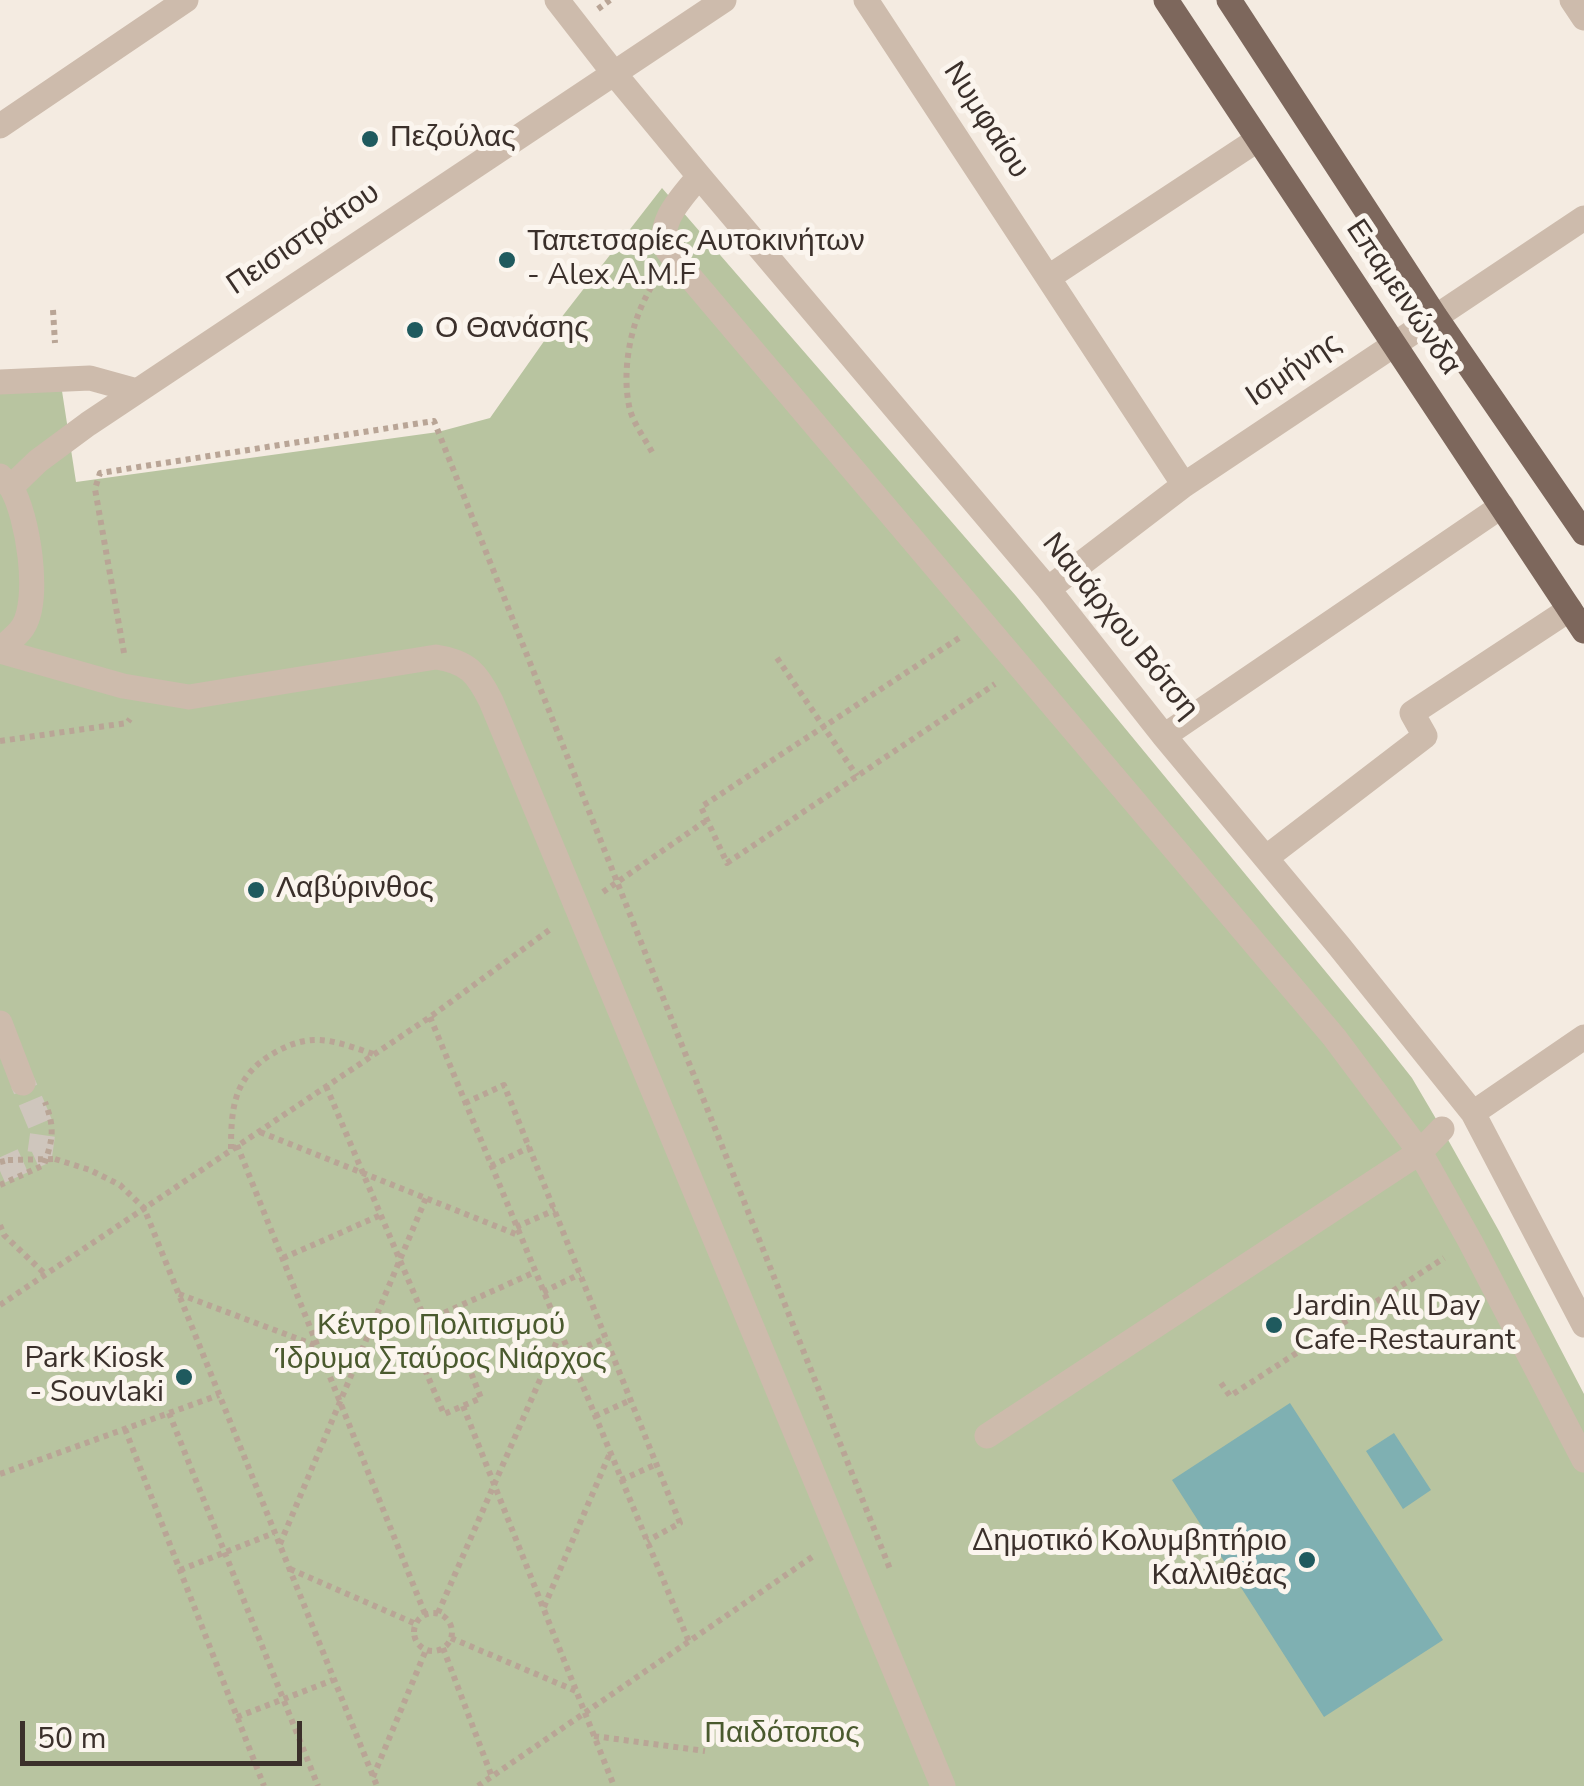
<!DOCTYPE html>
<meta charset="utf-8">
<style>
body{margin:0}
#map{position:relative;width:1584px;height:1786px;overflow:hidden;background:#f4ebe1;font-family:"Nunito Sans",sans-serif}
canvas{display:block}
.scale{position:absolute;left:20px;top:1721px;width:282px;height:45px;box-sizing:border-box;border:5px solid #3b302b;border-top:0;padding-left:12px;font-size:30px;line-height:35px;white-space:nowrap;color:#3b302b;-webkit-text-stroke:8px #fbf5ee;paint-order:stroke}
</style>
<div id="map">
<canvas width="1584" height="1786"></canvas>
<div class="scale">50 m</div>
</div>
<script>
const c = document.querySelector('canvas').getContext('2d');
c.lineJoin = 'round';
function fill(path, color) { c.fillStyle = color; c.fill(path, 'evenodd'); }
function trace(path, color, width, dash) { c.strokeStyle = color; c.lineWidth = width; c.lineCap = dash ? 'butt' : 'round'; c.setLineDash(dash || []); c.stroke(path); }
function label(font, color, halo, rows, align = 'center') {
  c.font = font + ' "Nunito Sans",sans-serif'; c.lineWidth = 10; c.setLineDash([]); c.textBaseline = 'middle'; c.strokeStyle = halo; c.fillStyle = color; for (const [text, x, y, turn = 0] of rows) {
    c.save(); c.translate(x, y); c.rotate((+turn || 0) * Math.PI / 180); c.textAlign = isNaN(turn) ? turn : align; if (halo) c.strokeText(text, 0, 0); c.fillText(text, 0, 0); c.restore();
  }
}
fill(new Path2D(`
 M662,188L1016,596L1382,1040L1412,1078L1442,1129L1499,1231L1584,1394V1786H0V393L62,391L76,482L438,432L490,418L554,327Z`), '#b8c4a0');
fill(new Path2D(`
 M1290,1403L1443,1640L1324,1717L1172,1480Z
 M1394,1433L1431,1490L1403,1509L1366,1451Z`), '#7fb0b2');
trace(new Path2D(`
 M0,1171L40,1153L43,1131L23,1083`), '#cfc6bd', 25, [25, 12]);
trace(new Path2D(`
 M598,9L610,0
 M53,310L55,343
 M652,452C645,439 634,424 630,410C620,369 632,314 656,280
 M959,638L701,807L727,863L995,684
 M124,653L95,489L100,473L434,421L890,1569
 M777,658L857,776
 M0,741L127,723L130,719
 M603,892L707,820
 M430,1017L689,1642
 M326,1086L444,1364
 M465,1103L504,1085L680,1523L647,1541
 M260,1132L518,1235
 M237,1145L425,1614
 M231,1149C231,1107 234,1076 274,1053C288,1045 303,1039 320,1040C338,1041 357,1049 374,1054
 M55,1159L90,1170L120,1185L144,1208L377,1786
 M0,1162L8,1160
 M491,1166L530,1147
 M0,1185L44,1165C53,1139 55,1128 45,1102
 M0,1225L4,1235L45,1274
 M516,1227L555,1210
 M283,1258L381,1215
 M543,1292L580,1274
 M179,1294L317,1346
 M0,1305L430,1017L552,928
 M426,1321L535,1272
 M569,1354L606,1338
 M464,1355L481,1398L444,1414L426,1372Z
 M1221,1383L1230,1396L1444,1258
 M463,1406L614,1786
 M169,1413L318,1786
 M595,1416L631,1400
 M125,1429L264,1786
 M0,1474L219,1395
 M621,1480L657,1464
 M280,1544L426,1198
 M290,1569L416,1624
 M180,1570L274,1533
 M544,1607L610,1453
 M414 1632a19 19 0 1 1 38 0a19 19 0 1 1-38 0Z
 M438,1613L560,1334
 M451,1638L576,1691
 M443,1648L492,1777
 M237,1717L333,1680
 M594,1736L705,1751
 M373,1777L426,1650
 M478,1786L815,1555`), '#b9a596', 6, [5, 5]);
trace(new Path2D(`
 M557,0L613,72L699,176L1048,589L1164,736L1339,946L1473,1113L1584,1325
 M866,0L1184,485
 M1572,0L1584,18
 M0,126L186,0
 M699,176C683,197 654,223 668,251L1334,1037L1420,1152L1470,1241L1584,1460
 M1049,277L1257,140
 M0,382L90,378L137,391
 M0,476C1,477 11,487 11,487C28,516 41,598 23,627C17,636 7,643 0,650
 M11,487L38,461L88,424L724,0
 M1048,589L1184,485L1584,218
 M0,651L123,686L189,697L436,657C468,662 477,673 491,701L943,1786
 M1164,736L1502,506
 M1267,857L1425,736L1412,713L1570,609
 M0,1023L23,1083
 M1473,1113L1584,1037
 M987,1436L1420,1152L1442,1129`), '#cdbbac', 25);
trace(new Path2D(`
 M1166,0L1584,631
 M1229,0L1435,316L1584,533`), '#7d675c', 25);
trace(new Path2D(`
 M8,1160L55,1159`), '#b9a596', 6, [5, 5]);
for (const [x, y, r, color] of [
 [370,139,10,"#1f5a5e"],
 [507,260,10,"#1f5a5e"],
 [415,330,10,"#1f5a5e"],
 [256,890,10,"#1f5a5e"],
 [1274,1325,10,"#1f5a5e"],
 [184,1377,10,"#1f5a5e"],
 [1307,1560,10,"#1f5a5e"]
]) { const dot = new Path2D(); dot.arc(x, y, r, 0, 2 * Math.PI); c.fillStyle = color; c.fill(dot); trace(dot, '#fbf5ee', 4); }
label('30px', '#3b302b', '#fbf5ee', [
 ["Νυμφαίου",985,121,57],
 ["Πεισιστράτου",304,240,-34],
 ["Επαμεινώνδα",1402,298,56],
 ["Ισμήνης",1294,371,-34],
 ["Ναυάρχου Βότση",1119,627,51]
]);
label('30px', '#3b302b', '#fbf5ee', [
 ["Πεζούλας",390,139],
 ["Ταπετσαρίες Αυτοκινήτων",527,243],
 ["- Alex A.M.F",527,277],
 ["Ο Θανάσης",435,330],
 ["Λαβύρινθος",276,890],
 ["Jardin All Day",1294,1308],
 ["Cafe-Restaurant",1294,1342],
 ["Park Kiosk",164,1360,"right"],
 ["- Souvlaki",164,1394,"right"],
 ["Δημοτικό Κολυμβητήριο",1287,1543,"right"],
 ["Καλλιθέας",1287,1577,"right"]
], 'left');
label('30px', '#4a5a2e', '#fbf5ee', [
 ["Κέντρο Πολιτισμού",441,1327],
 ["Ίδρυμα Σταύρος Νιάρχος",441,1361],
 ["Παιδότοπος",782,1735]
]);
</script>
